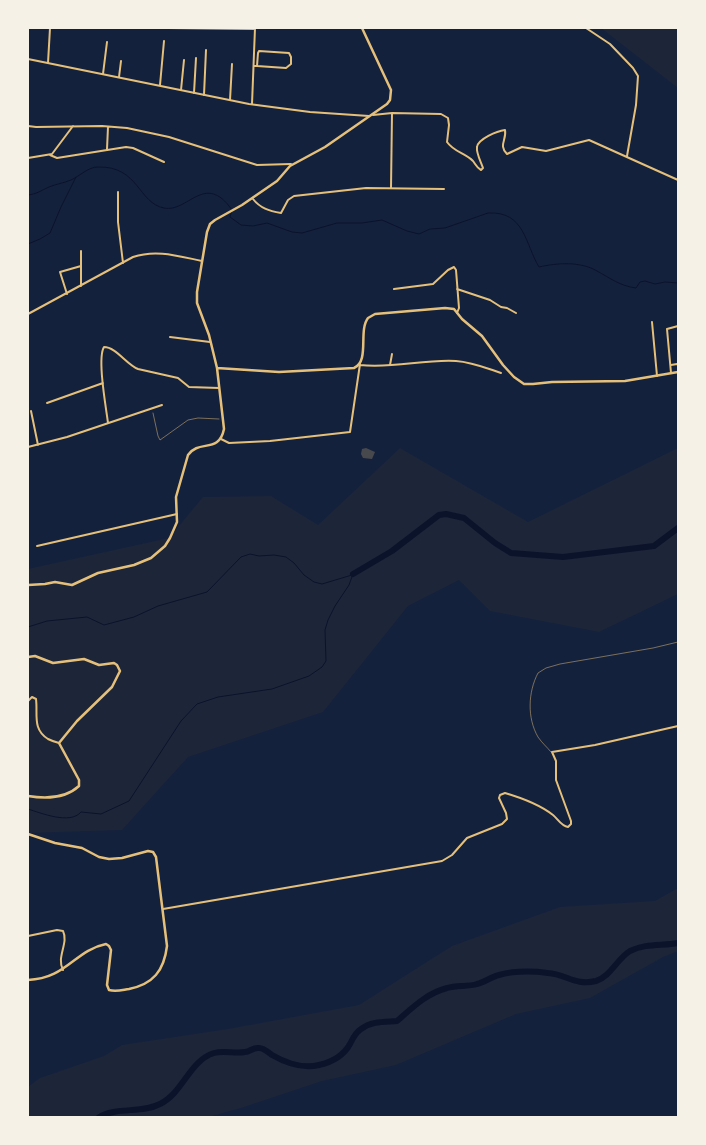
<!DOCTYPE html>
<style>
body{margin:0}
#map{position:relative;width:706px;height:1145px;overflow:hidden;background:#14213d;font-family:"DM Sans",sans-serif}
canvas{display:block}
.frame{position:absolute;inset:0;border:29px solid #f6f1e7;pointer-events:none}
</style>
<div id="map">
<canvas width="706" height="1145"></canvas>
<div class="frame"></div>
</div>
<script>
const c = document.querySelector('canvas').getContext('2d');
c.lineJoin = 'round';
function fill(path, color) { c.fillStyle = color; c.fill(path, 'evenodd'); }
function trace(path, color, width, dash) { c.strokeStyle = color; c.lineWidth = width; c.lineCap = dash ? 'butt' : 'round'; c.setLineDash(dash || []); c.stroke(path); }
fill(new Path2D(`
 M601,28H678V88Z
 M400,448L528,522L678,448V594L599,632L490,611L459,580L408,606L323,712L188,757L122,830L28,833V569L169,538L203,497L271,496L318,525Z
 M678,888V951L663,957L590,998L516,1014L396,1065L322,1081L241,1108L205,1118L28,1117V1087L40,1078L104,1056L122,1045L228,1029L359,1005L452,946L560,907L655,901Z`), '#1d2539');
trace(new Path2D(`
 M28,195C37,194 40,191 49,187C56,184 64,183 71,180C80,176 88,167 98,167C139,166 138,203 164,208C188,213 205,171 232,210L230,217L241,225L253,226L267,223L292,232L302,233L337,223H362L382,220L407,231L419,234L430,229L445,228L488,213C525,211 525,244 539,267C557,263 580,261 597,271C610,278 620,286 636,288L640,282L645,281L655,284L665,282L678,283
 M28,244L40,239L50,233L61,207L76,177
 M28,627L47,621L87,617L104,625L134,617L158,606L207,592L241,557L250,554L259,556L274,555L286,557L294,563L304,575L314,582L322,584L352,575
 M28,809C41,813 70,825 81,812L101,814L129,801L181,721L197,704L218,697L272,689L309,676L322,667L326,661L325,630L328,620L335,606L349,585L353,574`), '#0b132b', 1);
trace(new Path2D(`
 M353,574L392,551L439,515L446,514L464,518L495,543L511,553L563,557L654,546L678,528
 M98,1118C116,1106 141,1114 160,1104C183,1093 189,1061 214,1053C224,1050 235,1054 245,1052C250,1052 253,1047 259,1048C264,1048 268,1052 272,1055C286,1063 303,1069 319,1065C332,1062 344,1055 350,1044C353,1038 355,1033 361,1029C372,1021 384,1022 397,1021C412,1008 427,993 447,988C457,985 468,987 477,984C485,982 491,977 499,975C514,971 532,971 548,973C566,974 575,986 596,981C610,977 617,959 630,951C646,943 662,946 678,943`), '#0b132b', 6);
fill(new Path2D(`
 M366,448L375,452L372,459L363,458L361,454L362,449Z`), '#48494c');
trace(new Path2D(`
 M153,413L158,436L160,440L188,420L198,418L219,419`), '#e5c07b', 0.5);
trace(new Path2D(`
 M551,752C547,747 542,743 538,737C527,718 528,692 538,673L546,668L560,664L653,648L678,642`), '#e5c07b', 0.5);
trace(new Path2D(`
 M168,28L255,29
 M586,28L610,44L633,68L638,76L636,105L627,156
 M48,63L50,28
 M254,66H257L286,68L291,64V57L289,53L259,51L258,53L257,66
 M103,74L107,42
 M119,77L121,61
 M160,85L164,41
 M181,90L184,60
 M194,93L196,58
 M204,95L206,50
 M230,100L232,64
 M252,104L255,28
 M373,115L392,113L441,114L448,118L449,125L447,142C454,152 465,153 473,161C476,165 477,168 481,170L483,168C481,162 476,153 477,147C478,139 497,131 505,130C507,140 498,145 507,154L522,147L546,151L589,140L678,180
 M28,126L36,127L102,126L127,128L169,137L257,165L291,164
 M107,149L108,127
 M50,155L57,158L126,147L133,148L164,162
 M28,158L52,154L73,126
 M391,188L392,113
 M118,192V222L123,263
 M253,199C260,208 269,211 281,213L288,200L294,196L366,188L444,189
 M81,286V251
 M394,289L433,284L448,270L454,267L456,270L459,308L457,313
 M457,289L490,300L501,307L507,308L516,313
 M67,294L60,272L81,266
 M28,314L133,257C156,249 178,256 202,261
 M652,322L657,376
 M170,337L210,342
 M360,365C392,369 424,359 456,361C472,362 486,368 501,373
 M390,365L392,354
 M671,365L677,364L678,365
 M671,373L667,329L678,326
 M47,403L103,383
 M31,411L38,445
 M108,423C106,407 97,358 104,347C116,347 126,364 138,369L178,378L189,387L219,388
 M221,439L229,443L270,441L350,432L360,364
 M28,447L67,437L162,405
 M37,546L177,514
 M163,909L442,861L452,855L467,838L502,824L507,819L506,813L499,798L500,795L505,793C522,798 539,804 553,815C558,819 561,826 568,827L571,824V821L556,780V761L552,752L595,745L678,726
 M28,936L57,930L63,931C69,943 56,957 63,970
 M457,1118H462`), '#e5c07b', 2);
trace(new Path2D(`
 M28,59L249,104L310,112L369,116
 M28,701L32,697L36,699C38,714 32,729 48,739C52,741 55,742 59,743`), '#e5c07b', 2);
trace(new Path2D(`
 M217,368L279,372L354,368C370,361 358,331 368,318L375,314L445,308L454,309L462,319L482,336L503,365L514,377L524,384H533L552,382L625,381L678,372
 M28,585L45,584L55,582L72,585L98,573L134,565L151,558L165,546L170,538L177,522L176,497L188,455C199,439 219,454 224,429L217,368L209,335L197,303V292L207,232L210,224L215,220L242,205L277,181L290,166L325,147L387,104L390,100L391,90L362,28
 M28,657L35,656L53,663L84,659L99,665L114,663L117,665L120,671L112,687L77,721L59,743L79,780V786C65,799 46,799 28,796
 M28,834L55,843L82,848L99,857L109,859L122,858L148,851L153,852L156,857L167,946C164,971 153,984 129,989C122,990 116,992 109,990L107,985L111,950L109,946L106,944C75,950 66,979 28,980`), '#e5c07b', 2.5);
</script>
